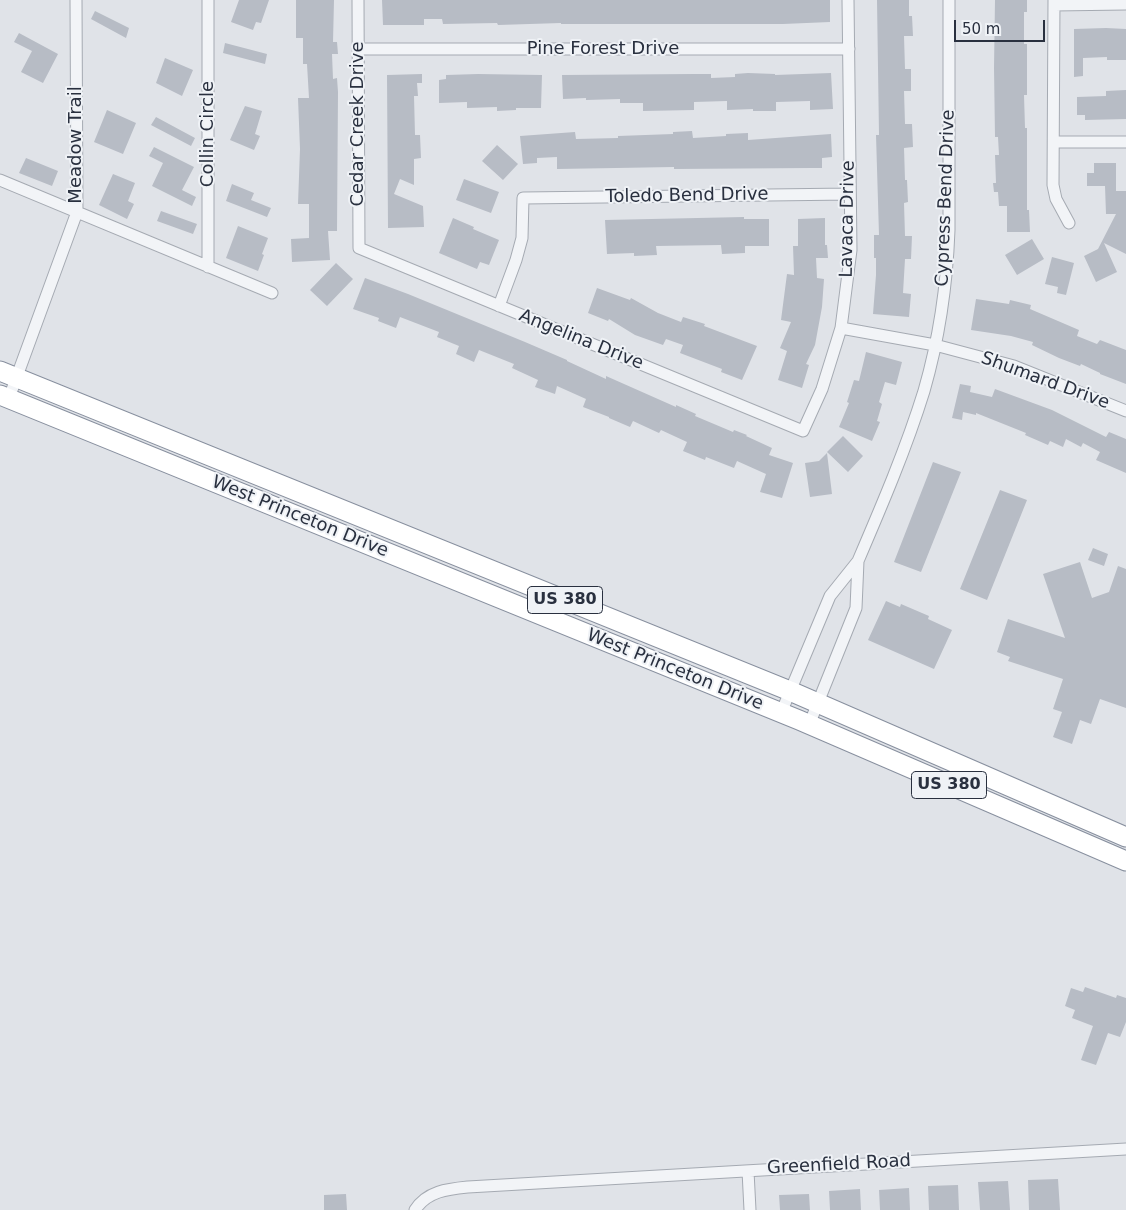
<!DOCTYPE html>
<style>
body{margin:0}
#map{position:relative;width:1126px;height:1210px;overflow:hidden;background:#e0e3e8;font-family:"DejaVu Sans",sans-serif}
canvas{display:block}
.scale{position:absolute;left:954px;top:20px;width:91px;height:22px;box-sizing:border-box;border:2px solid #29303f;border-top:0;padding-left:6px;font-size:15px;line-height:18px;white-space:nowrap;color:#29303f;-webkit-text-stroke:4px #eff2f6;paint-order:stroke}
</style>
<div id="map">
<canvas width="1126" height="1210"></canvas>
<div class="scale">50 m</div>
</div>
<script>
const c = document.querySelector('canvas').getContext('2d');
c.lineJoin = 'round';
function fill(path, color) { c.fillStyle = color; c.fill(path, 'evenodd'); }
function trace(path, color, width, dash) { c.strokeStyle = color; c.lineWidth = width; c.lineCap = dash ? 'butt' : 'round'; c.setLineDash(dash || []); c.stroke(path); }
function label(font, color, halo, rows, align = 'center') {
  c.font = font + ' "DejaVu Sans",sans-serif'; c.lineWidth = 4; c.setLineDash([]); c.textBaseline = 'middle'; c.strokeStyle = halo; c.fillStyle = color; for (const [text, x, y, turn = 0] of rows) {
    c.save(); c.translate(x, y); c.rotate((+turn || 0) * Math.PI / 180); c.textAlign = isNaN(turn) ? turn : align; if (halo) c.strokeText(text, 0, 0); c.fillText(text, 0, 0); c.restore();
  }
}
fill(new Path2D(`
 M239,0H269L261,23L256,22L253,30L231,22Z
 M296,0H334L333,42H337L338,54H332L333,79L337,78L338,92L337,231H328L330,260L292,262L291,239L309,238V204H298L300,149L298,98H309L307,64H303V38H296Z
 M382,0H830V22L783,24H561V23L498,25L497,23L443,24L442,19H424V25H383Z
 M877,0H909V16H912L913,36H904L905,69H911V91H904L905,124H912L913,147L904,148L905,180H907L908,202L904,203L905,236H912L911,259H905L903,293L911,294L909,317L873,314L876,275V258H874V235H879L876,135H879Z
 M995,0H1027V12H1024V44H1027V95H1024L1025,128H1027V210H1029L1030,232H1007V206H999L998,192H994L993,183H996L995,155H999L998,137H995L994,68Z
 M95,11L129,28L126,38L91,19Z
 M1106,28L1126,29V60H1107V57L1083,58V76L1074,77V29Z
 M19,33L58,54L43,83L21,72L32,51L14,42Z
 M225,43L267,54L265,64L223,53Z
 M165,58L193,70L182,96L156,83Z
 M748,73L775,74V75L831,73L833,109L810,110V101L776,102V111H753V109L727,110V101L694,102V110L643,111V103H620V99L586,100V98L563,99L562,75L693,74H711V78L735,77V74Z
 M422,74V83H417L418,96H414L415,135H420L421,158L414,159V185L400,179L394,194L423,206L424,227L388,228L387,75Z
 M478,74L542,75L541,108H516V110L497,111V107L467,108V102L439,103V80L446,79V75Z
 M1126,90V119L1085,120V115H1077V97L1106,96V91Z
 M245,106L262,111L255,134L260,136L254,150L230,140Z
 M107,110L136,123L123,154L94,142Z
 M156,117L195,138L191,146L151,125Z
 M692,131L693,138L726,136V134L748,133V140L831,134L832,157L822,158V168H810L674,169V167L557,169V157L537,158V163L523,164L520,136L575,132L576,139L618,138V136L673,134V132Z
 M497,145L518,164L503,180L482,161Z
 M154,147L194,167L182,190L196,197L192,206L152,186L163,163L149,156Z
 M26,158L58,171L52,186L19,173Z
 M1094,163H1116V191H1126V254L1104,243L1117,272L1096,282L1084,256L1098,249L1116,214H1106L1105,186H1087V173H1094Z
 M113,174L135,183L128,201L134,204L127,219L99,205Z
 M464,179L499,192L491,213L456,200Z
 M232,184L254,193L251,200L271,208L267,217L226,201Z
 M161,211L197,224L193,234L157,221Z
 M744,217V219H769V246H745V253L722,254L721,245L656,246L657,255L634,256V253L607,254L605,220Z
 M453,218L474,227L473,229L499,240L489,265L480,262L477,269L439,253Z
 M825,218V245H827L828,258H816L817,278L824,279L822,307L815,345L806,364L809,365L802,388L778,380L787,351L780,348L791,322L781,320L787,274L794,275L793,246H798V219Z
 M238,226L268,238L262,254L264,255L258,271L226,258Z
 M1032,239L1044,259L1017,275L1005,255Z
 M1052,257L1074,263L1066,295L1057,293L1058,287L1045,284Z
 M336,263L353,279L327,306L310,290Z
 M365,278L408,294L525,342L567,360V361L606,379V376L676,407V405L696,414L695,416L733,432L734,430L747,435L746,436L772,448L769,455L793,463L782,498L760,492L766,474L737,461L734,468L706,457L705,460L683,451L687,442L661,430L659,433L633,421L630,427L609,418V417L583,407L586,399L557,386L555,394L535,387L538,380L512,368L514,364L479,350L474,362L456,354L459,346L437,337L439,332L400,317L396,328L378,321L379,318L353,309Z
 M597,288L630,300L631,298L658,313L681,322L683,317L705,324L704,326L757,346L742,380L721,372L722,369L680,353L683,345L666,339L663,345L635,335L609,319L608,321L588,313Z
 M976,299L1009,304L1010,300L1031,305L1030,309L1079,330L1077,336L1097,344L1100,340L1126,350V384L1100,374V373L1081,364L1080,366L1059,358L1032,345L1033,342L1011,336L971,330Z
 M866,352L902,362L896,385L885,382L879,402L882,404L877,421L880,422L872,441L839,427L849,403L847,402L854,380L859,381Z
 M960,384L971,386L970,392L992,397L995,389L1052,410L1106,437L1109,432L1126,439V473L1096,460L1100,452L1083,443L1081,447L1066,439L1063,447L1050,441L1048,445L1025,435L1026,433L976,413V415L963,412L962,420L952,418Z
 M843,436L863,456L848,472L827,452Z
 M827,453L832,494L810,497L805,463L819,461Z
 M933,462L961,472L921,572L894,562Z
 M1000,490L1027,500L987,600L960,589Z
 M1093,548L1108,554L1104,566L1088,560Z
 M1080,562L1092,598L1109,592L1118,566L1126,569V708L1100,699L1091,724L1080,720L1072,744L1053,737L1062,712L1053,709L1063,679L1008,661L1010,657L997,652L1008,619L1065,638L1043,574Z
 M886,601L900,607L901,604L929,616L928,619L952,630L934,669L868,640Z
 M1085,987L1116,998L1117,995L1126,998V1022L1120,1037L1108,1033L1096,1065L1081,1060L1093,1026L1072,1018L1075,1010L1065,1006L1071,988L1083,992Z
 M1058,1179L1060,1210H1029L1028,1180Z
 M1008,1181L1010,1210H980L978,1182Z
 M958,1185L959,1210H929L928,1186Z
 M909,1188L910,1210H880L879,1190Z
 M860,1189L861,1210H830L829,1191Z
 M346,1194L347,1210H324V1195Z
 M809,1194L810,1210H780L779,1195Z`), '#b7bcc5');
const minor = new Path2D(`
 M208,0V267
 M358,0L359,248L803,431L822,389L841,328L851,250L848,0
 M1054,0L1053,185L1056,199L1069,223
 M1054,5L1126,4
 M358,49H849
 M1055,142H1126
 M0,180L272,293
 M499,306L516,260L522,238L523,198L850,194
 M841,328L935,345L1014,366L1126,411
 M9,398L77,212L76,0
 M858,561C882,505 906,449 924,391C939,339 947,284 949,230V0
 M781,713L830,596L858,561L856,608L809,725
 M748,1171L750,1210
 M415,1210C427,1191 448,1189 468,1187L1126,1149`);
const trunk = new Path2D(`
 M0,371L790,691L1126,837
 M0,395L799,720L1126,861`);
trace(minor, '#a5aab2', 13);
trace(trunk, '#88909f', 21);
trace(minor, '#f2f4f7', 11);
trace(trunk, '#fff', 19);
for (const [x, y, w] of [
 [565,600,75],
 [949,785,75]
]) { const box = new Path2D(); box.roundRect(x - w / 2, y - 13.5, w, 27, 4); c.fillStyle = '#eff2f6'; c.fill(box); trace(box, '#29303f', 1); }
label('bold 16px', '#29303f', null, [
 ["US 380",565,600],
 ["US 380",949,785]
]);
label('18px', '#29303f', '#eff2f6', [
 ["Pine Forest Drive",603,49],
 ["Cedar Creek Drive",358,124,-90],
 ["Collin Circle",208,134,-90],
 ["Meadow Trail",76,145,-90],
 ["Toledo Bend Drive",687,196,-1],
 ["Cypress Bend Drive",946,198,-88],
 ["Lavaca Drive",848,219,-89],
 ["Angelina Drive",581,340,22],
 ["Shumard Drive",1045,381,20],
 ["West Princeton Drive",300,517,22],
 ["West Princeton Drive",675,670,22],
 ["Greenfield Road",839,1165,-3]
]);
</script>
